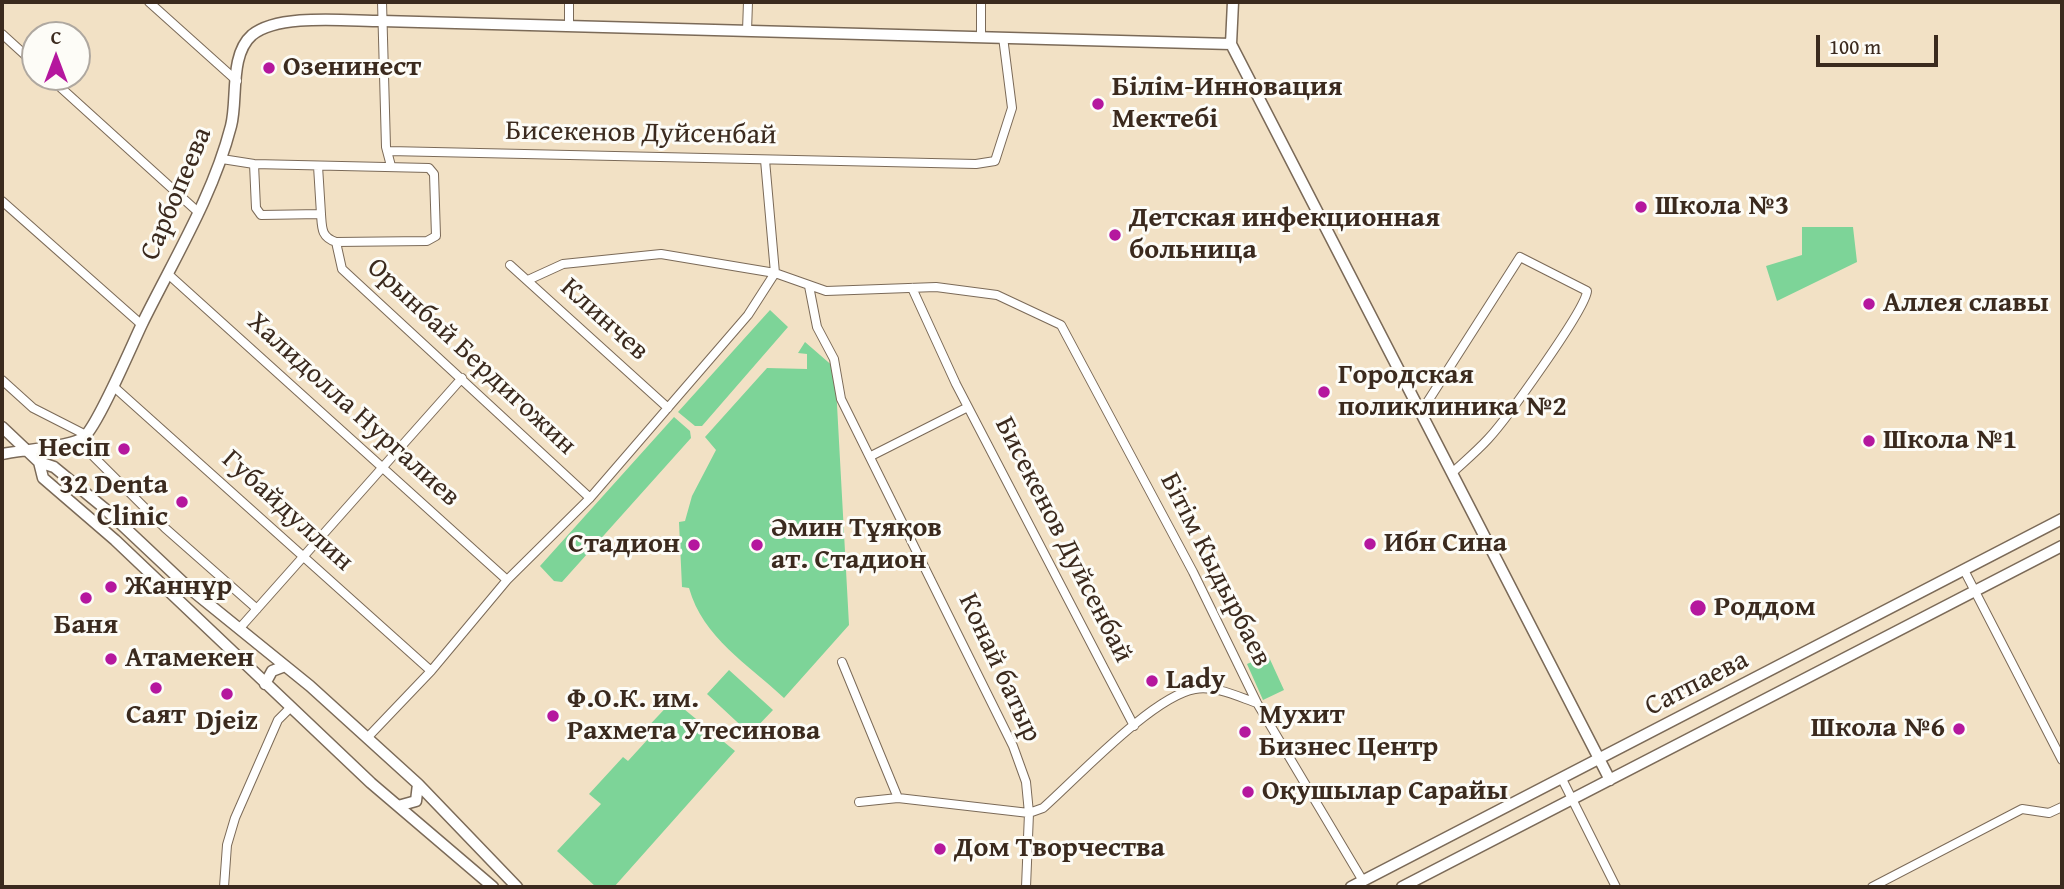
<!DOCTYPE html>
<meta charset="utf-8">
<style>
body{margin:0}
#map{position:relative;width:2064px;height:889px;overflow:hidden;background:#f2e1c5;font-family:"Gentium Book Plus",serif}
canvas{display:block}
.frame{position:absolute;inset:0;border:4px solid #3b2a1e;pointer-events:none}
.north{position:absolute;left:21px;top:21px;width:70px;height:70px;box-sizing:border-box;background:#fdfcf7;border:2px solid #afa8a0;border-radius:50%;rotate:0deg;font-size:19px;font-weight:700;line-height:28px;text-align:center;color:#3b2a1e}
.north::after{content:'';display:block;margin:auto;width:24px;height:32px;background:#b5179e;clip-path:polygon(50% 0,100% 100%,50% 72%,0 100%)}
.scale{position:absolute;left:1816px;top:35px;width:122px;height:32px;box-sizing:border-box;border:4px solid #3b2a1e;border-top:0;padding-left:9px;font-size:21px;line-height:24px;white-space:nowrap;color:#3b2a1e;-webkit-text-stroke:5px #fdfcf7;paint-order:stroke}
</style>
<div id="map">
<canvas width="2064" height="889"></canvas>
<div class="frame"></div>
<div class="north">С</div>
<div class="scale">100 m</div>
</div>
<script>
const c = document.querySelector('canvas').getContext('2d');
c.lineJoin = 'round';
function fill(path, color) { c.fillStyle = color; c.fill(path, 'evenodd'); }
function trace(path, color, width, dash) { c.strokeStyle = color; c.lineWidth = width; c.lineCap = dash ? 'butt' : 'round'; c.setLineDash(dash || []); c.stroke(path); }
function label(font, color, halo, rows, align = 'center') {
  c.font = font + ' "Gentium Book Plus",serif'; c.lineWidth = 6; c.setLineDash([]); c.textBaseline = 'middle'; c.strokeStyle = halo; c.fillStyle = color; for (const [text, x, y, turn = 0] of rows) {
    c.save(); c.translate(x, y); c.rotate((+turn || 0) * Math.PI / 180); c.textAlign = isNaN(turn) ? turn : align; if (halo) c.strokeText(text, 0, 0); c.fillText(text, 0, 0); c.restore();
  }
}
fill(new Path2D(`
 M1802,227H1853L1857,262L1777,301L1766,266L1802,255Z
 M770,310L788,327L702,426H695L678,412Z
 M805,342L835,368L849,625L784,698C748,664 703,638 689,588L682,587L679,522L685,521L692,496L716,450L705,437L767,368L807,369V354L798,353Z
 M674,417L690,431L691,438L562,582L554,581L540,566Z
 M1268,655L1284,690L1263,700L1247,664Z
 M729,670L773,710L750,734L707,694Z
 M673,700L735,751L614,887H596L557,851L601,804L589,794L623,757L628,761L649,738L643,732Z`), '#7dd498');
const minor = new Path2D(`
 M149,2L237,81
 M382,2L386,147L391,166
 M569,2V24
 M747,31L748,2
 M2,34L35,64
 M981,36V2
 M49,77L198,212
 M389,151L976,164L995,161L1012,108L1003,37
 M222,159L254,164L429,168L434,174L436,236L427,241L336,242L342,269L590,498
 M254,164L256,208L261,215L321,214C322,228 321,237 336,242
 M318,166L321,214
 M2,201L142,325
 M510,265L668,408
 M168,274L507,580
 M528,280L563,264L661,254L775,273L826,291L936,287L997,295L1061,325L1193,572L1257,703L1363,881
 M809,286L817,327L834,359L841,399L1013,746L1026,782L1029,813L1026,887
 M912,288L956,384L1134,726
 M2,380L33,408L86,435
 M113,386L431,671
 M1421,412L1520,257L1587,291C1586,309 1505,421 1488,439C1477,451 1465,461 1453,472
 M77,440L165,528L257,609
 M871,456L968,407
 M1964,570L2062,760
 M239,629L462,378
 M842,662L898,798
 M367,738L431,671L507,580L590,498L748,315L775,273L765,160
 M1562,779L1616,887
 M859,802L898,798L1029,813L1043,808C1077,778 1153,696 1195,689C1214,685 1239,697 1257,703
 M224,887L227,845L235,818L278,720L290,708
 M1872,887L2022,809L2049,813L2062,807`);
const tertiary = new Path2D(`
 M1233,2L1231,44L1610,780
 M2,427L39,462L54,467L104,508L189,588L310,686L418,784L517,887
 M2,454C20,450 73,447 84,437C98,425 132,345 142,324C174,259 213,196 231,126C238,100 229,55 252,35C279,13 347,21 382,21L1231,44
 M39,462L43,478L115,540L371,783L493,887
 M265,684L272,671L285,666
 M398,806L416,801L418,784
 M1351,887L2062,519
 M1402,887L2062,546`);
trace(minor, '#7b6a58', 10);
trace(tertiary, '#7b6a58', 13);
trace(minor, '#fff', 8);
trace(tertiary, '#fff', 10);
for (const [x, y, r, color] of [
 [269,68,7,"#b5179e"],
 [1098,104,7,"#b5179e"],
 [1641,207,7,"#b5179e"],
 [1115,235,7,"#b5179e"],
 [1869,304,7,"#b5179e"],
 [1324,392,7,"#b5179e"],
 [1869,441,7,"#b5179e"],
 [124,449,7,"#b5179e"],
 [182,502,7,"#b5179e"],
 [1370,544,7,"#b5179e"],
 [694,545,7,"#b5179e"],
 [757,545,7,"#b5179e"],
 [111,587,7,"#b5179e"],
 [86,598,7,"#b5179e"],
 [1698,608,9,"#b5179e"],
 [111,659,7,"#b5179e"],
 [1152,681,7,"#b5179e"],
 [156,688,7,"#b5179e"],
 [227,694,7,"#b5179e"],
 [553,716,7,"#b5179e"],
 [1959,729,7,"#b5179e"],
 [1245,732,7,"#b5179e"],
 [1248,792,7,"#b5179e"],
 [940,849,7,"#b5179e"]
]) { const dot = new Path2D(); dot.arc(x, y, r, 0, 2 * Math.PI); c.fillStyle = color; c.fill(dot); trace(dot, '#fdfcf7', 2.5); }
label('bold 28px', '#3b2a1e', '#fdfcf7', [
 ["Озенинест",283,68],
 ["Білім-Инновация",1112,88],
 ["Мектебі",1112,120],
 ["Школа №3",1655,207],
 ["Детская инфекционная",1129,219],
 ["больница",1129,251],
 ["Аллея славы",1883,304],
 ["Городская",1338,376],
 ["поликлиника №2",1338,408],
 ["Школа №1",1883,441],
 ["Несіп",110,449,"right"],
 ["32 Denta",168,486,"right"],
 ["Clinic",168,518,"right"],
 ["Әмин Тұяқов",771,529],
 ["ат. Стадион",771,561],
 ["Ибн Сина",1384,544],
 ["Стадион",680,545,"right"],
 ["Жаннұр",125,587],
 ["Роддом",1714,608],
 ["Баня",86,626,"center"],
 ["Атамекен",125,659],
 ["Lady",1166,681],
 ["Ф.О.К. им.",567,700],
 ["Рахмета Утесинова",567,732],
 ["Саят",156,716,"center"],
 ["Мухит",1259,716],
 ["Бизнес Центр",1259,748],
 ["Djeiz",227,722,"center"],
 ["Школа №6",1945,729,"right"],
 ["Оқушылар Сарайы",1262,792],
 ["Дом Творчества",954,849]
], 'left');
label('28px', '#3b2a1e', '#fdfcf7', [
 ["Бисекенов Дуйсенбай",641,134,1],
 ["Сарбопеева",177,194,-67],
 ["Клинчев",604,320,42],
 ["Орынбай Бердигожин",471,357,43],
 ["Халидолла Нургалиев",353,410,42],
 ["Губайдуллин",287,511,42],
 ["Бисекенов Дуйсенбай",1063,540,63],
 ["Бiтiм Кыдырбаев",1215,570,63],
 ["Конай батыр",999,668,65],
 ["Сатпаева",1697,684,-27]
]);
</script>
